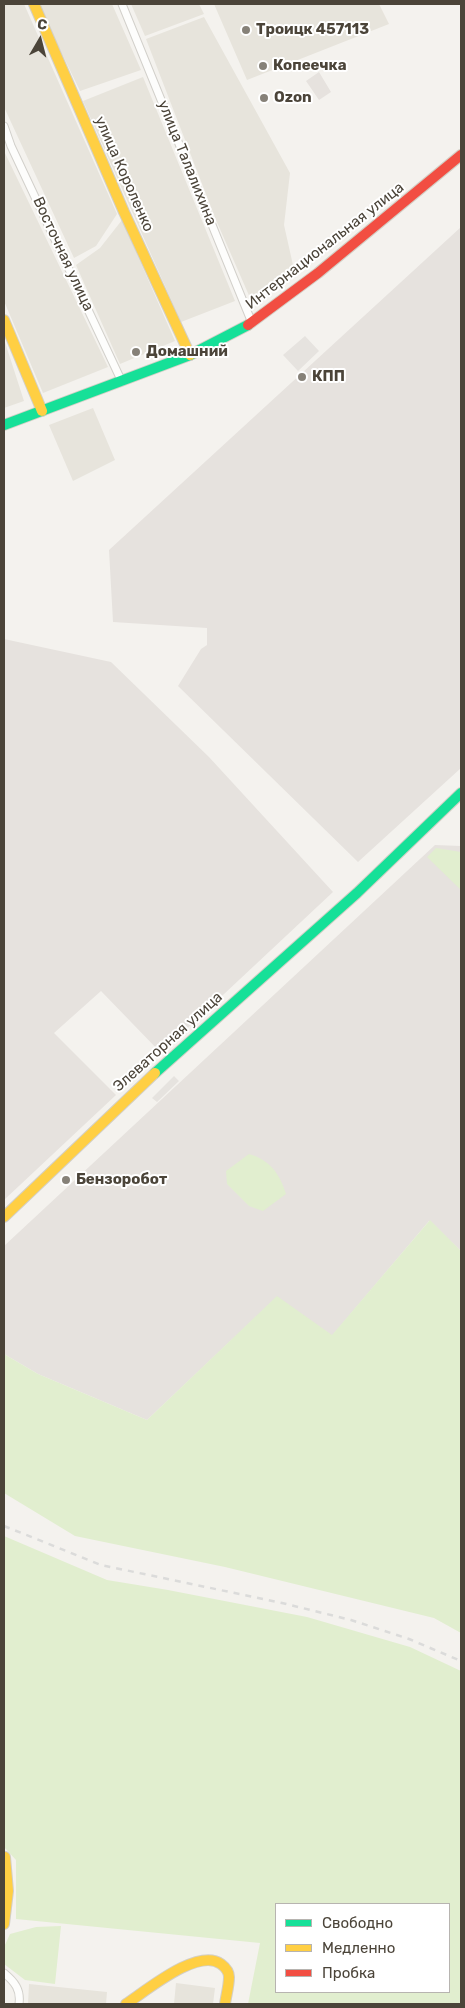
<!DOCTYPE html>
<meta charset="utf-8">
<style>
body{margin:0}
#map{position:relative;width:465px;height:2008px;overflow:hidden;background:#f4f2ee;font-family:Rubik,sans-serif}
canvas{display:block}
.frame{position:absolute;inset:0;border:5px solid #4b4439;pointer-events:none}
.legend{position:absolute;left:275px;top:1903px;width:175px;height:90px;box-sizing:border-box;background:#fff;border:1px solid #b7b4b0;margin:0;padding:6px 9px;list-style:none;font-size:15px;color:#4b4439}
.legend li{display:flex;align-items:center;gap:10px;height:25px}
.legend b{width:25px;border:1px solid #b7b4b0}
.north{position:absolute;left:15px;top:15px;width:50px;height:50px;-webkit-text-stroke:4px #fff;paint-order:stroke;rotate:8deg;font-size:14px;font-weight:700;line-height:20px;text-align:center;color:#4b4439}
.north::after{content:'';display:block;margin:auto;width:18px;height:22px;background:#4b4439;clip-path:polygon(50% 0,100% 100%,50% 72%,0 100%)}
</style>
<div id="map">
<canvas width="465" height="2008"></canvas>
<div class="frame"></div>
<ul class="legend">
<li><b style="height:6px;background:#16e098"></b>Свободно</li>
<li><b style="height:6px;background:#ffcf43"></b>Медленно</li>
<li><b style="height:6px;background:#f24e42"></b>Пробка</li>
</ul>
<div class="north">С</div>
</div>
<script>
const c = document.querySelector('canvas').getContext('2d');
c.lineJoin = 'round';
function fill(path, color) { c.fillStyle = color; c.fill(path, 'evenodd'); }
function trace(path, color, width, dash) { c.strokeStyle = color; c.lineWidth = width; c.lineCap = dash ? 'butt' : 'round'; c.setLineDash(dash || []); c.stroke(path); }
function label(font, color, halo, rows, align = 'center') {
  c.font = font + ' Rubik,sans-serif'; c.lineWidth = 4; c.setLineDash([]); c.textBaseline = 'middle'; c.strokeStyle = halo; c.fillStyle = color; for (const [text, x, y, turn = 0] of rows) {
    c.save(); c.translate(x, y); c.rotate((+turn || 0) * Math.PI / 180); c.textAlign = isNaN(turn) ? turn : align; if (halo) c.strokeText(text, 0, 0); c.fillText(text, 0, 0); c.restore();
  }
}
fill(new Path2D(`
 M4,4H24L117,214L96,246L74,258L4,107Z
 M38,4H112L141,70L80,91Z
 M131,4H199L204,14L145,36Z
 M214,4H379L389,24L247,80Z
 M204,17L290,173L284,225L295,274L264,294L251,300L216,220L146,39Z
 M143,77L235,301L181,322L83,101Z
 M4,151L108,367L43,393L4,301Z
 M122,220L175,341L120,364L76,265L100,248Z
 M4,339L24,401L4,408Z
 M93,408L115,460L73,481L49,425Z
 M176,1983L215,1988L213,2004H174Z
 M29,1984L107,1992L106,2004H28Z`), '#e7e4dc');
fill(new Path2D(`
 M319,72L331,92L319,100L306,81Z
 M461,227V768L358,862L178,686L201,649L207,645V628L113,622L109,550Z
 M4,639L111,662L209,757L333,892L161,1053L101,991L54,1033L116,1095L4,1200Z
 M435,845L461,846V1251L429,1221L332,1336L277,1297L147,1420L38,1374L4,1354V1246Z`), '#e6e2de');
fill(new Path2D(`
 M436,848L461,852V890L427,857Z
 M249,1154C270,1160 280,1174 286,1194L263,1211L249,1206L227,1184L226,1171Z
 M430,1220L461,1251V1633L434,1618L225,1567L75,1536L4,1493V1354L38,1374L147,1420L277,1296L332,1335Z
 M4,1536L107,1580L168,1590L307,1617L410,1647L461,1671V2004H248L260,1943L16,1919V1860L4,1847ZM276,1904H449V1992H276Z
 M61,1926L55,1984L25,1980L4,1964V1947L10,1934L36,1927Z`), '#e1eecf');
fill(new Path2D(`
 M305,336L319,351L298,371L283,355Z
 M174,1076L179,1081L157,1102L152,1098Z`), '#e6e3df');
const street = new Path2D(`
 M122,4L252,323
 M4,126L11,146L122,382
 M4,1973C15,1982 21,1990 19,2004`);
const fast = new Path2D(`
 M4,425L190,355L248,325
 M155,1073L357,893L461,793`);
const slow = new Path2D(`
 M34,4L124,212L190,355
 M4,320L42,411
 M4,1217L155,1073
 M4,1924L8,1891L5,1857
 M126,2004C146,1991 198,1947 221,1964C225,1967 229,1972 229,1977C229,1986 226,1996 225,2004`);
const jam = new Path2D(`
 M248,325L318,273L461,155`);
trace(street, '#d2d0cb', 9);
trace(fast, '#d3cfc5', 12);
trace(slow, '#d3cfc5', 12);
trace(jam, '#d3cfc5', 12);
trace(street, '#fdfdfc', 7);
trace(fast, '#16e098', 10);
trace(slow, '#ffcf43', 10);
trace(jam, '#f24e42', 10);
trace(new Path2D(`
 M4,1526L101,1565L282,1603L351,1620L409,1639L461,1661`), '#dbdbda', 2.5, [6, 6]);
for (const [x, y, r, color] of [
 [246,30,5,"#868178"],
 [263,66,5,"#868178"],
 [264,98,5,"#868178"],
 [136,352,5,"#868178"],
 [302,377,5,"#868178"],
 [66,1180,5,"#868178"]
]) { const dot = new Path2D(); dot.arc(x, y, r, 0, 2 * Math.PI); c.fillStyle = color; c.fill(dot); trace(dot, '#fff', 2); }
label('bold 15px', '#4b4439', '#fff', [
 ["Троицк 457113",256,30],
 ["Копеечка",273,66],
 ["Ozon",274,98],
 ["Домашний",146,352],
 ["КПП",312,377],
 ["Бензоробот",76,1180]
], 'left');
label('15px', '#4b4439', '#fff', [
 ["улица Талалихина",187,163,68],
 ["улица Короленко",124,174,66],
 ["Интернациональная улица",325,246,-38],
 ["Восточная улица",63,254,65],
 ["Элеваторная улица",168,1042,-42]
]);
</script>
